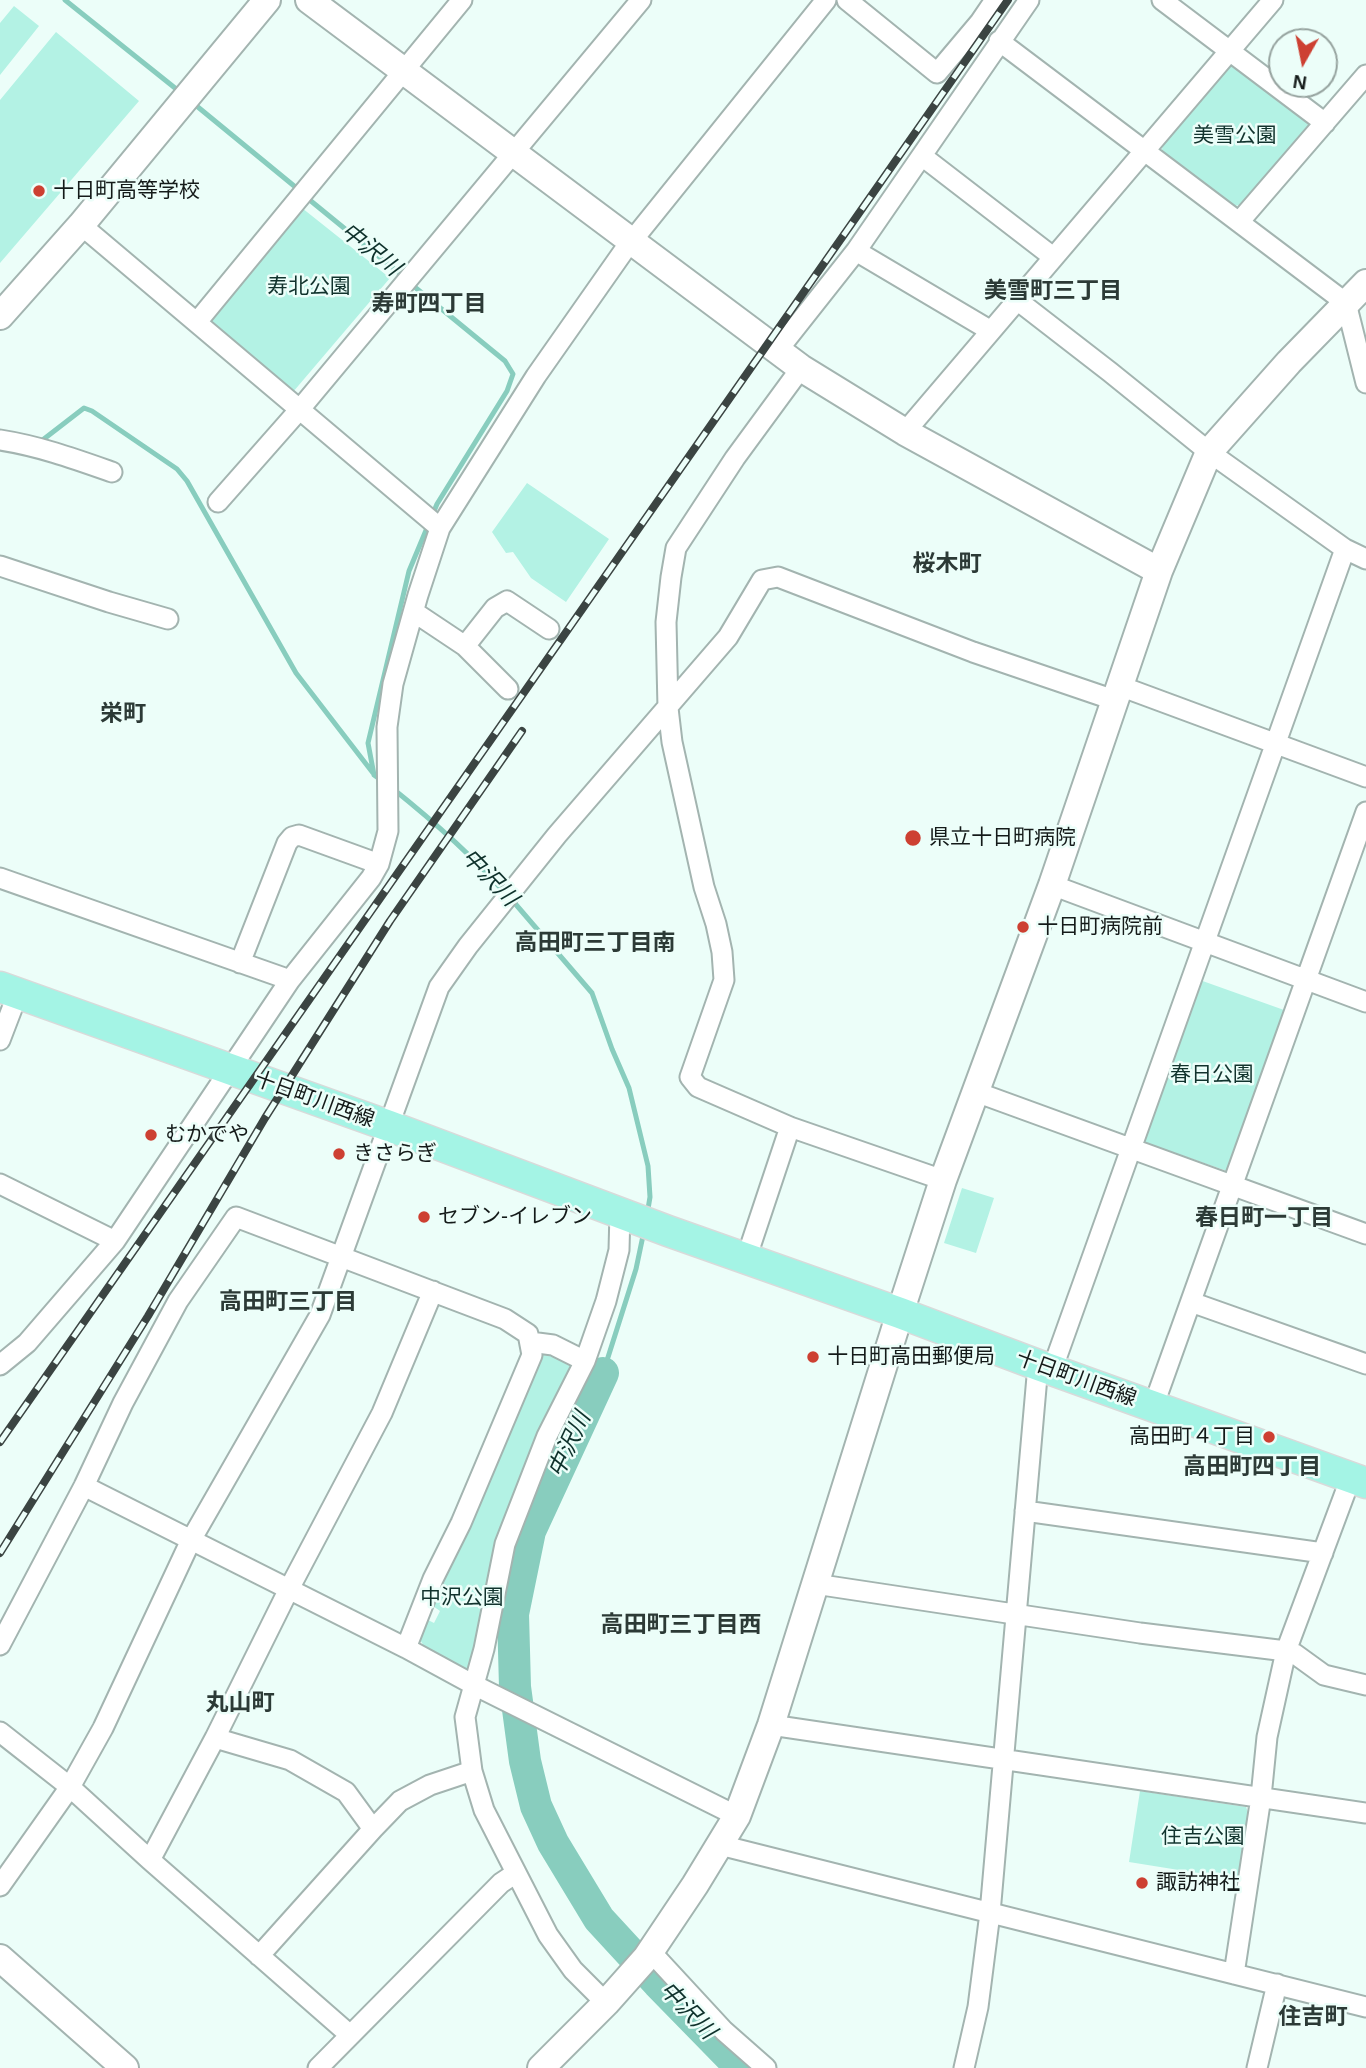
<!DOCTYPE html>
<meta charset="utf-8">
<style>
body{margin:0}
#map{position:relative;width:1366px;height:2068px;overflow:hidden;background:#ecfef9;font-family:Arial,sans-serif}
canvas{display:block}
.north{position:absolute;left:1268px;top:28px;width:70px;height:70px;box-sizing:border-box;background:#ecfef9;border:2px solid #96a39f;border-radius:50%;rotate:189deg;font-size:19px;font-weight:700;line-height:28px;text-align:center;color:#141a19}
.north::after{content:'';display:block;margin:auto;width:24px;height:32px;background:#cd4032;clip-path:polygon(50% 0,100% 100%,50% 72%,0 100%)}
</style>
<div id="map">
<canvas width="1366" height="2068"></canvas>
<div class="north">N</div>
</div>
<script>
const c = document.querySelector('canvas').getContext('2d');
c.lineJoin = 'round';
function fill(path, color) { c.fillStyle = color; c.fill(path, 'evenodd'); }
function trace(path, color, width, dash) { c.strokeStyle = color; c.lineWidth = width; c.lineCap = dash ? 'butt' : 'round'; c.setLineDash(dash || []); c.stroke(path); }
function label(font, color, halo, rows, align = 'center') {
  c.font = font + ' Arial,"Noto Sans JP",sans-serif'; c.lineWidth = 5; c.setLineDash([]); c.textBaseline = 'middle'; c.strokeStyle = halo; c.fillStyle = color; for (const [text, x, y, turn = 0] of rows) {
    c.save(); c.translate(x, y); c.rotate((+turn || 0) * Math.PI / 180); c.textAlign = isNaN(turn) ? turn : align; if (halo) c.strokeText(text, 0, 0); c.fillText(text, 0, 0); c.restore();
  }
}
fill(new Path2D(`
 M14,6L39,26L0,75V23Z
 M56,32L139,101L0,263V100Z
 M1234,60L1315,122L1247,203L1235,206L1162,151L1163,139Z
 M302,208L390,278L293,392L208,321Z
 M527,483L609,539L566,602L531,578L513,552L506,553L492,532Z
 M1197,979L1284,1010L1227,1171L1140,1141Z
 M962,1188L994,1198L976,1253L944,1243Z
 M552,1352L570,1364L572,1373L473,1666L466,1669L425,1648L419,1638L426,1619L434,1623L440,1611L433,1606L540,1356Z
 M1140,1791L1246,1807L1250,1817L1241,1880L1129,1862Z`), '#b3f2e4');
trace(new Path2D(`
 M65,0L180,92
 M193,103L299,190
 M306,197L404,277
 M40,442L84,408L92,411L177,469L187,481L296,673L373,773
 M381,780L374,775L368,743L409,571L437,504L507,391L513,374L505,361L411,284
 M392,788C432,820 471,854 505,893
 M512,900L592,993L612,1049L629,1088L648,1166L650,1197L647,1215
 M603,1373L636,1269L644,1231`), '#88cdbe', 5);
trace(new Path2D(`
 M603,1373L530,1531L513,1614L515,1687L525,1761L536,1806L553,1843L599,1919L658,1983L741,2068`), '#88cdbe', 32);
const street = new Path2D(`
 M847,0L937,73L980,22L995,0
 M1162,0L1325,123
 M999,41L1346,303L1366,383
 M922,156L1053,257
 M1239,222L1366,75
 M81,225L440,528
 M856,251L991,331
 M1017,300L1110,372L1209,452L1345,549L1366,559
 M197,322L462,0
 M777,351L856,251L1029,0
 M801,368L735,458L676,548L671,577L666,622L668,708L672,742L704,887L716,924L722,952L724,980L690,1077L698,1087L790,1127L943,1180
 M905,432L1273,0
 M0,440C39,446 75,459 112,472
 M218,502L300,409L641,0
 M0,566L109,602L168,619
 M414,612L465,646L495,608L507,601L549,629
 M465,646L508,689
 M1120,686L1366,777
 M0,878L290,980
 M1052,885L1366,1002
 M240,963L287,843L292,837L299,835L379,864
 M0,1040L18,993
 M976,1092L1366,1234
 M0,1184L115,1241
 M746,1259L790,1127
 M1191,1302L1366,1364
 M530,1342L553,1345L585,1361
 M0,1365L27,1343L115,1241L290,980L371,878L379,864L388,831L387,727L393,684L418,595L440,528L536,376L623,252L826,0
 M1052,1370L1345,549
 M1153,1407L1366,812
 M84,1486L406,1648L474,1685L737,1816
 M1025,1511L1323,1553
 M815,1584L1140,1633L1286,1651L1295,1654L1324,1675L1366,1685
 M0,1645L84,1486L123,1403L178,1301L236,1217L505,1319L528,1334L532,1355L461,1523L433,1579L406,1648
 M771,1725L1366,1813
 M0,1732L70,1787L150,1860L350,2035
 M215,1738L290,1760L346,1792L373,1829
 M720,1845L1366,2007
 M150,1860L215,1738L289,1589L382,1413L433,1291
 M0,1886L70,1787L103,1728L191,1540L320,1315L439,987L468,946L557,835L728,637L762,580L778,577L973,652L1114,700
 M651,1952L724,2031L766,2068
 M259,1956L373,1829L400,1801L430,1785L472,1771
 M1234,1974L1261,1797L1267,1737L1286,1651L1351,1477
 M606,2003L573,1970L548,1935L484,1810L472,1771L465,1717L484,1649L505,1544L547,1436L585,1361L606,1301L619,1250L620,1212
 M318,2068L501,1883L516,1873
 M964,2068L978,2007L990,1913L1038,1365
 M1257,2068L1277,1984`);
const secondary = new Path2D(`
 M309,0L801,368L905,432L1159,571
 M0,316L81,225L267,0
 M0,1958L125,2068
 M541,2068L606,2003L646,1958L695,1885L737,1816L771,1725L900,1313L943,1180L1052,885L1159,571L1209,452L1289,362L1366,283`);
const primary = new Path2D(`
 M0,987L389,1126L668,1231L900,1313L1038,1365L1366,1483`);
trace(street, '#a3b4b0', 23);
trace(secondary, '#a3b4b0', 30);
trace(primary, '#d9dada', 33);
trace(street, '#fff', 19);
trace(secondary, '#fff', 26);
trace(primary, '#a4f4e5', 30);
const rail = new Path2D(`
 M0,1442L1008,0
 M0,1553L148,1316L265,1118L390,921L522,731`);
trace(rail, '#3b4442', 8);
trace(rail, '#ecfef9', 5, [16]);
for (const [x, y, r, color] of [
 [39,191,7,"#cd4032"],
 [913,838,9,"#cd4032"],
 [1023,927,7,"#cd4032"],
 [151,1135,7,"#cd4032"],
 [339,1154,7,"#cd4032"],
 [424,1217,7,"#cd4032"],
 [813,1357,7,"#cd4032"],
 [1269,1437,7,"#cd4032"],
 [1142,1883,7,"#cd4032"]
]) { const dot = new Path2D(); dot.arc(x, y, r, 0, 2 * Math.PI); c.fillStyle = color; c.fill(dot); trace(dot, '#ecfef9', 2.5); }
label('21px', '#11332d', '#ecfef9', [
 ["美雪公園",1235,136],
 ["寿北公園",309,287],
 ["春日公園",1212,1075],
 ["中沢公園",462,1598],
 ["住吉公園",1203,1837]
]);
label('21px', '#141a19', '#ecfef9', [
 ["十日町高等学校",53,191],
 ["県立十日町病院",929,838],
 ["十日町病院前",1037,927],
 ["むかでや",165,1135],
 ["きさらぎ",353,1154],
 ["セブン-イレブン",438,1217],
 ["十日町高田郵便局",827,1357],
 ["高田町４丁目",1255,1437,"right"],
 ["諏訪神社",1156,1883]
], 'left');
label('21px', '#141a19', '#ecfef9', [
 ["十日町川西線",314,1100,20],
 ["十日町川西線",1076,1379,20]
]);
label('italic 23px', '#0e312b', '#ecfef9', [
 ["中沢川",370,250,39],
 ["中沢川",489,878,46],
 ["中沢川",570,1445,-65],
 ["中沢川",687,2011,46]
]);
label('bold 23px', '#2c3a36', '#ecfef9', [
 ["美雪町三丁目",1053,292],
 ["寿町四丁目",429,305],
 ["桜木町",947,565],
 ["栄町",123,715],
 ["高田町三丁目南",595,944],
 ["春日町一丁目",1264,1219],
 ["高田町三丁目",288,1303],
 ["高田町四丁目",1252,1468],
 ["高田町三丁目西",681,1626],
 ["丸山町",240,1704],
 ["住吉町",1313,2018]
]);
</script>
